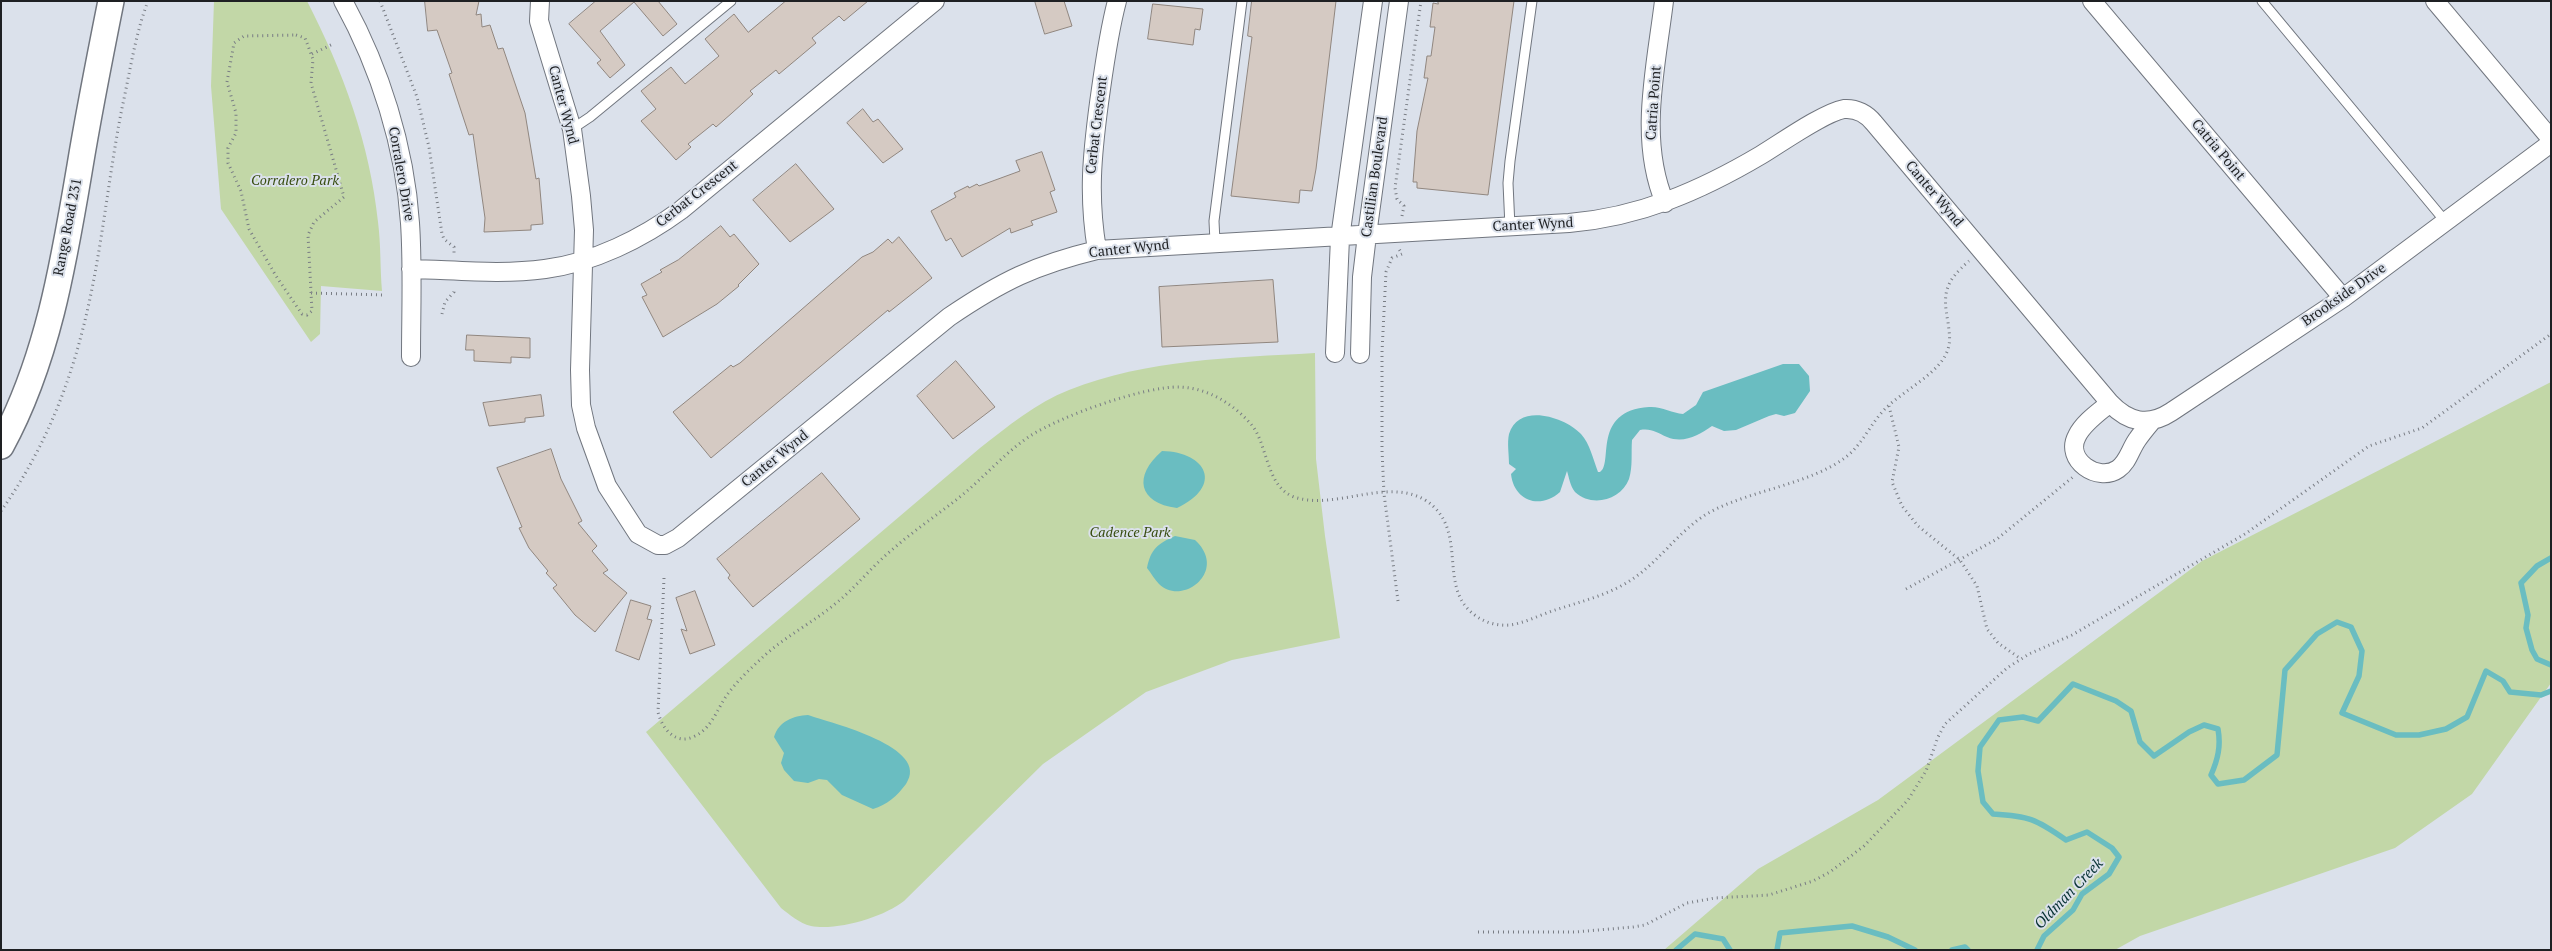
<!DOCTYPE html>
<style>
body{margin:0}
#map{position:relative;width:2552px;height:951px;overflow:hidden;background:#dbe1eb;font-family:"PT Serif",serif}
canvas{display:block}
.frame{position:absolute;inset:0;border:2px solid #1e2023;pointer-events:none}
</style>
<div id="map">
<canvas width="2552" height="951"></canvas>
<div class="frame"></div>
</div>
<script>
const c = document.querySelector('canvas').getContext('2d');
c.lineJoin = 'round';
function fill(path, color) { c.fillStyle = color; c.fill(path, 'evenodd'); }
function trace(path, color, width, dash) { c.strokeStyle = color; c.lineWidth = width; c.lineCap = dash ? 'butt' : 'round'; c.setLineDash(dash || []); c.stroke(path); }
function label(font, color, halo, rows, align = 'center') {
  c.font = font + ' "PT Serif",serif'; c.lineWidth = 4; c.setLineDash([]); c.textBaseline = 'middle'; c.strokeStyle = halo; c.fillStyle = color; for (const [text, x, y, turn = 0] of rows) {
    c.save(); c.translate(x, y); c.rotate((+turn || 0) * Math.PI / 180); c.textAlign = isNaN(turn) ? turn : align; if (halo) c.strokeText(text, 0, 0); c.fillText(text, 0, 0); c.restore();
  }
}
fill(new Path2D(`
 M214,1H307C343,71 370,144 378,222C381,245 380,268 382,291L321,286L320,334L311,342L221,209L211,86Z
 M1315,353L1316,459L1325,536L1340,638L1232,660L1146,692L1043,764L904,901C884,917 837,931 811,926C799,923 790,915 781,908L646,732L980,448C1007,427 1036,403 1069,390C1148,359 1231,358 1315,353Z
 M2551,382V683L2472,794L2395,848L2140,936L2115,950H1664L1758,869L1878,800L2202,561Z`), '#c2d7a7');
fill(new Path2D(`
 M1783,364H1799L1809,376L1810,391L1795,413L1784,416L1776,414L1769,416L1736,430L1724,431L1712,426C1699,435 1684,444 1667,437C1657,433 1652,428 1640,430L1632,440C1631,453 1633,466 1629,479C1621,500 1592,508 1575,492C1570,486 1569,477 1567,471L1560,492C1540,510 1514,501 1511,474L1516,469L1509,464C1509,454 1507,443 1509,434C1519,402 1565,417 1581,434C1590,444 1593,459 1598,472H1600C1614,464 1591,411 1649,407C1661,406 1672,413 1683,414L1696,405L1703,392Z
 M1162,451C1207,452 1224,486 1177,508C1138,503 1133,476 1162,451Z
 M1175,536L1195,540C1229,571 1182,607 1159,584C1155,580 1151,573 1147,568C1151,549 1157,544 1175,536Z
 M808,715C831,723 932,747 906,784C897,796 887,805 873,809L842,795L827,780L819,779L808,783L794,781L784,770L781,763L784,753L774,737C779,721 793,716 808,715Z`), '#6abdc1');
trace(new Path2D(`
 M2551,558L2537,566L2521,583L2528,615L2526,628L2532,650L2537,659L2551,665
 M1676,950L1695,934L1723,939L1730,950
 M1777,950L1780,933L1852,926L1888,937L1915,950
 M1952,950L1965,947L1968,950
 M2037,950L2044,936L2073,910L2082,894L2109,874L2119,857L2112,848L2087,832L2066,840C2036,819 2029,816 1993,814L1983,802L1978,771L1980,747L1999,720L2023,717L2038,721L2073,684L2116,701L2131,711L2140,742L2154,756L2189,732L2204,725L2218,729C2221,746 2218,759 2211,775L2218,784L2244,780L2277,755L2285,670L2317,634L2337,622L2351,627L2362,651L2359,676L2342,713L2396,735H2419L2446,729L2467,717L2486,671L2503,681L2510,692L2541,695L2551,691`), '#6abdc1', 5.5);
const building = new Path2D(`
 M425,1H479L476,15L481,14L482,27L490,25L498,49L503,48L525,113L536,179L539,178L543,224L531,225V230L484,232L485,218L473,134L469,135L449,74L452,73L437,30L428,31Z
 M596,1H658L677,24L663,36L634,2L600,31L625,65L610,78L597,63L601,60L569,24Z
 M786,1H868L844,21L839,16L812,38L816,43L779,74L776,70L750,91L753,94L732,113L716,127L713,124L688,144L691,147L676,160L641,121L656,109L641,91L671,67L685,84L719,56L705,39L734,14L748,32Z
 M1035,1H1064L1072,26L1045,34Z
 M1252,1H1336L1316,169L1312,191L1300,190L1299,203L1231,196L1252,37L1248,36Z
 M1438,1H1514L1488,195L1417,188V182H1413L1417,131L1428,78H1424L1427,56H1431L1435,27H1430L1433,3L1438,4Z
 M1153,4L1203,9L1200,30L1195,29L1193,45L1148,39Z
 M863,109L873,122L878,119L903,149L883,163L847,123Z
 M1042,152L1055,190L1050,192L1057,212L1031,221L1033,225L1011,233L1010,228L962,257L951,238L946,241L931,211L956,197L954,193L968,186L969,188L977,184L979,186L1020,171L1016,161Z
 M796,164L834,209L790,242L753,200Z
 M721,226L730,237L734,234L759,264L738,285L739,286L717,304L663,337L642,297L647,295L641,284L662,272L660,270L678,260Z
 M899,237L932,278L889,312L888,310L711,458L673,412L731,365L733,367L740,363L862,257L873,252L888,239L892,243Z
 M1273,280L1278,342L1162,347L1159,287Z
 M467,335L530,338V358L511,357V363L474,361V350H466Z
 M956,361L995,407L953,439L917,396Z
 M541,395L544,416L525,418V422L489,426L483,403Z
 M551,449L561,479L582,521L578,523L597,546L592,551L608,570L603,573L627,593L595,632L575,615L553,588L557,585L546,573L548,571L529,548L519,528L522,527L497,468Z
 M822,473L860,519L753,607L728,578L730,575L717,559Z
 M695,591L715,645L690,654L681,629L687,631L676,598Z
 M631,600L651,606L647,619L652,620L639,660L616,651Z`);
fill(building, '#d5cac3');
trace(building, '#90867f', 1);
const lane = new Path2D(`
 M2262,1L2445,221
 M572,129L590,117L731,1
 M1510,227L1508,183L1510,161L1532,1
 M1215,242L1214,221L1242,1`);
const street = new Path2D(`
 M343,1C380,68 405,147 410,223C413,267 411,312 411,357
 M540,1L539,21L572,129L581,196L584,230L580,370L581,405L586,428L607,486L638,534L658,545H665L678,538L949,317C1002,281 1035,265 1097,250L1569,223C1640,217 1700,191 1761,155C1781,143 1823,113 1844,109C1856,108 1867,114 1874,123L2110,403C2128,422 2148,427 2171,412L2343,298L2551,143
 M1664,1C1656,68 1638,139 1665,203
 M2092,1L2343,298
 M2435,1L2551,139
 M1097,250C1088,196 1092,156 1099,103C1104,68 1108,35 1117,1
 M411,269C455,270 502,275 545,269C593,263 643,238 681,210L935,1
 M1335,353L1340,238L1373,1
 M1360,354L1362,277L1367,235L1399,1
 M2110,403C2099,412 2083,423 2077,436C2064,460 2098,483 2118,469C2128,462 2130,450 2137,440C2141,434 2146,428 2151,422`);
const secondary = new Path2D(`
 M1,446C48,360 64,261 80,166C89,111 100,56 111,1`);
trace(lane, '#71767f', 11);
trace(street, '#71767f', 20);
trace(secondary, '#71767f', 28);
trace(new Path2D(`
 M380,1L417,97L429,147L442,234L444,239L454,247V255
 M296,35L305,38L313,59L311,83L344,197L314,222L308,235L312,311L307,315L302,314L276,276L249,229L241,191L228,163V148L236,133V113L227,82L234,43L244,36Z
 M312,54L333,44
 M1402,216L1404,206L1397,199L1395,188L1421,1
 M311,293L385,295
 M442,314L445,302L454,292V289
 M1889,406L1899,447L1892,482L1902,506L1918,526L1960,560L1977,586L1987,629L1998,643L2021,659
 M1,511C38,459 65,398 81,336C101,262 107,184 122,108C130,72 135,35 148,1
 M664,578L658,712C662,729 676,746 695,736C712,728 717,709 727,695C737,681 751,668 764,656C786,636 812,623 835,604C854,589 869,570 886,555C908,535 933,518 956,500C982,480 1003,454 1030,436C1061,416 1144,386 1180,387C1207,388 1232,403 1250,423C1268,442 1265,486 1294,497C1335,511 1386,477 1425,500C1471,529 1435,588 1476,616C1486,623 1498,626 1510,625C1524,623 1538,616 1552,611C1579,602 1610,595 1634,578C1663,558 1682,526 1714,510C1754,490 1812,483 1846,457C1863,444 1870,424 1885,409C1902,391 1941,373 1948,349C1951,340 1949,331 1948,322C1942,292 1946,281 1969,261
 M1906,589L1997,539L2073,477
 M1398,601L1384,494L1382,450V352L1386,272L1392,258L1402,254L1399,249
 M1478,932H1575L1633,927L1645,925L1687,903L1715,898L1769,895L1813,881L1830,872L1864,846L1908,800L1926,771L1938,737L1945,724L2007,668L2029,654L2072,635L2245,534L2369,446L2422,428L2551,334`), '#797d84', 3, [1, 4]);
trace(lane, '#fff', 9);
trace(street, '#fff', 18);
trace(secondary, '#fff', 25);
label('14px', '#1e2023', '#dbe1eb', [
 ["Catria Point",1654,103,-86],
 ["Canter Wynd",563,105,75],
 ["Cerbat Crescent",1097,125,-83],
 ["Catria Point",2218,150,50],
 ["Corralero Drive",401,174,80],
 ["Castilian Boulevard",1375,177,-82],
 ["Cerbat Crescent",697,194,-38],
 ["Canter Wynd",1934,194,50],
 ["Canter Wynd",1533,225,-3],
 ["Range Road 231",68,227,-79],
 ["Canter Wynd",1129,249,-6],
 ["Brookside Drive",2344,295,-35],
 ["Canter Wynd",775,459,-39]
]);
label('italic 14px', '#374c0f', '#dbe1eb', [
 ["Corralero Park",295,181],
 ["Cadence Park",1130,533]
]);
label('italic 15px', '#093335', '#dbe1eb', [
 ["Oldman Creek",2069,894,-46]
]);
</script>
